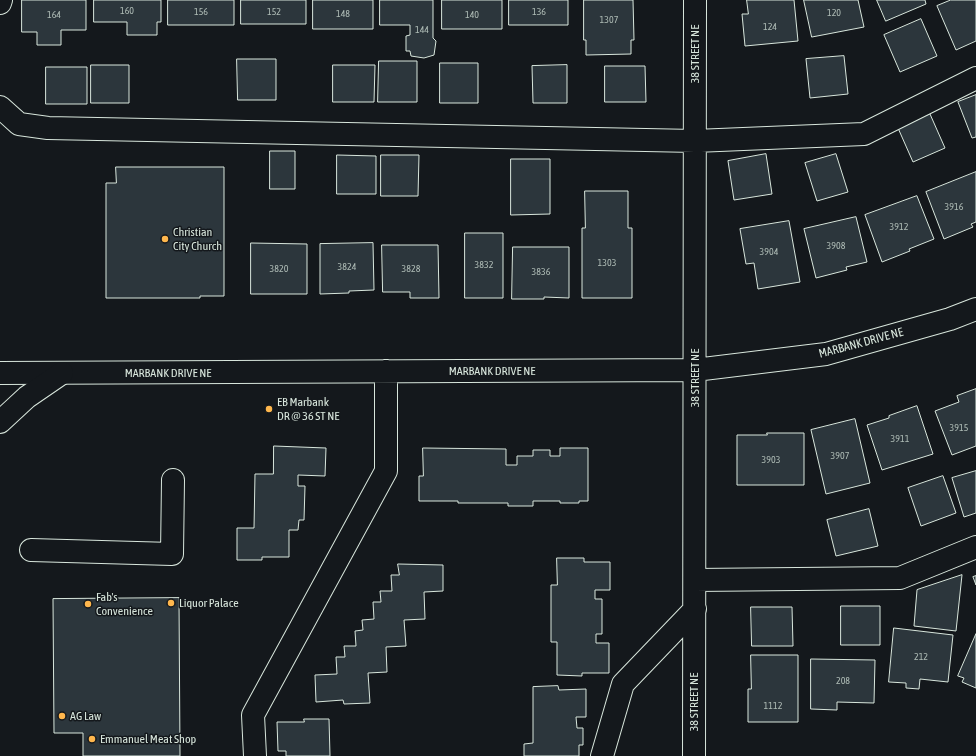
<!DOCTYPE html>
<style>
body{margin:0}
canvas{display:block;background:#14181c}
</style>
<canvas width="976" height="756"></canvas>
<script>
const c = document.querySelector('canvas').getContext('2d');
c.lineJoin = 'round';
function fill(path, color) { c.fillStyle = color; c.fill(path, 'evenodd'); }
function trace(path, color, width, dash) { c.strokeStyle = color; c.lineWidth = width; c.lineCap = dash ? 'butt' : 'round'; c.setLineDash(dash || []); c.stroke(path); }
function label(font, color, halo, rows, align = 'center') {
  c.font = font + ' "Asap Condensed",sans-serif'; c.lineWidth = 3; c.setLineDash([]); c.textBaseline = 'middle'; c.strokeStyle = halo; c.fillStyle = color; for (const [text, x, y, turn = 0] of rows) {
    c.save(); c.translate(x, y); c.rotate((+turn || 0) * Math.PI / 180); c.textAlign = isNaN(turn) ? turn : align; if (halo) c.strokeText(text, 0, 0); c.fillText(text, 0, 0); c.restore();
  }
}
const building = new Path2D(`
 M22,0H86V30H61V45H37V32H22Z
 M94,0H161V22H157V35H127V22H94Z
 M168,0H234V25H168Z
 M241,0H306V24H241Z
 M313,0H373V29H313Z
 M380,0H433V38L436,41L434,55L424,58L411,56L410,51H406V36L410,35V25H380Z
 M442,0H502V29H442Z
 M509,0H568V25H509Z
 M584,0H633L634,40H631V54L586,55V40H584Z
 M747,0H794L798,41L745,46L742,14H748Z
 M804,0H858L864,27L812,37Z
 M877,0H925L926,4L886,21Z
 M951,0H976V41L956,50L937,6Z
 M921,19L937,56L900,72L884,35Z
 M844,56L848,94L810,98L806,59Z
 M237,59H276V100H238Z
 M379,61H417V102H378Z
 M440,63H478V103H440Z
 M91,65H129V103H91Z
 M333,65H375L374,102H333Z
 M567,65V103H533L532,66Z
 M605,66H645L646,102H605Z
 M46,67H87V104H46Z
 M976,95V137L972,138L958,102Z
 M930,114L945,148L913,162L898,128Z
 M270,151H295V189H270Z
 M766,154L772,194L734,200L728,161Z
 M836,154L848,192L817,201L805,163Z
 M337,155L376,156V194H337Z
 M381,155H419L418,196H381Z
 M511,159H550V214L511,215Z
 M116,167H224V296H200V298H106V183H116Z
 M976,172V222L971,224L973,227L944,239L926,192Z
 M585,191H628V228H632V298H582V228H585Z
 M917,196L934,239L909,249L910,251L882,262L865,215Z
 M856,217L867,262L846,267L847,270L816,278L804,229Z
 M789,221L800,282L758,289L754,263L746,264L740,229Z
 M465,233H503V298H465Z
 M251,243L307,244V294H251Z
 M373,243L374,290L349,291V293L320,294V244Z
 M382,245H438L439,298H410V292H383Z
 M513,247H569V298L544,297V299H512Z
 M976,389V446L952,455L935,411L959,402L957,396Z
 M917,406L933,454L882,470L867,425L889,418V416Z
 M855,419L870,483L826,494L811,430Z
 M767,433H804V485H737V435H767Z
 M274,446L326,448L325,476L298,475V486H305L304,520H299L298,530H289V557H262V560H237V528H254L255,474H273Z
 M423,448L506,449V465H517V456H533V450H550V456H560V448H588V501H579V503H560V501H533V506H508V503H458V501H419V476H423Z
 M976,471V513L964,517L952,478Z
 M943,476L956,513L921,526L908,488Z
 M869,509L878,546L836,556L827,520Z
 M557,558H584V562H610V590H595V599H602V634H596V643H609V673H582V676L557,675V642H551V585H557Z
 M398,564L443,565V591L424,592L425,619L404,620L406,646L386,647L387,672L368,673L370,703L344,704L343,700L316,702L315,675L337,674L336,657H345L344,646H356L355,631L363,630L362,620L374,619L373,602H381L380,591H392L391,575H399Z
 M962,575L956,631L914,626L917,590Z
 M976,576V585L973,577Z
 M179,598L180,756H83V733H54L53,599Z
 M841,606H880V645H841Z
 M751,607H792L793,646H752Z
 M894,628L953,635L948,682L920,679L919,689L906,688V683L889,682Z
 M976,634V688L962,682L964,678L958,676Z
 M751,655H798V722H748V689H751Z
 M811,659L875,660L874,703L837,702V710L811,709Z
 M558,686L559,690L586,689V717H576L577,728H583V745H579V756H524V744L533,743V687Z
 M304,719H329L330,756H286V751H278L277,722H304Z`);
fill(building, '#2c363c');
trace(building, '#d8e6dc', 1);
const minor = new Path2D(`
 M0,3L1,0
 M0,107L19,124L48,128L695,141L864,134L976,78
 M0,373L695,370L826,354L950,319L976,309
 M31,550L172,554L173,480
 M695,580L900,578L976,547
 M255,756L253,715L386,471V371
 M602,756L623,684L695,609
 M694,756L695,0`);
const major = new Path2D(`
 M0,422L27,397L62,373`);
trace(minor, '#d8e6dc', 24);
trace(major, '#d8e6dc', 24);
trace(minor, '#14181c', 22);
trace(major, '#14181c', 22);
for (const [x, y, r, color] of [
 [165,239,4,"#ffb74d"],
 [269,409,4,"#ffb74d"],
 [171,603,4,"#ffb74d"],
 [88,604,4,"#ffb74d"],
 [62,716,4,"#ffb74d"],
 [92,739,4,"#ffb74d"]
]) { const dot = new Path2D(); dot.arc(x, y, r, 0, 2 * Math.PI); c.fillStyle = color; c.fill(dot); trace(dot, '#14181c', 1.5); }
label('10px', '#adbab4', null, [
 ["160",127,11],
 ["156",201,12],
 ["152",274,12],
 ["136",539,12],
 ["120",834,13],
 ["148",343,14],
 ["164",54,15],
 ["140",472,15],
 ["1307",609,20],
 ["124",770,27],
 ["144",422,30],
 ["3916",954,207],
 ["3912",899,227],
 ["3908",836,246],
 ["3904",769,252],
 ["1303",607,263],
 ["3832",484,265],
 ["3824",347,267],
 ["3820",279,269],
 ["3828",411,269],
 ["3836",541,272],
 ["3915",959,428],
 ["3911",900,439],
 ["3907",840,456],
 ["3903",771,460],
 ["212",921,657],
 ["208",843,681],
 ["1112",773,706]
]);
label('12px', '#d8e6dc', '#14181c', [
 ["38 STREET NE",695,54,-90],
 ["MARBANK DRIVE NE",861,343,-15],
 ["MARBANK DRIVE NE",492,371],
 ["MARBANK DRIVE NE",168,373],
 ["38 STREET NE",695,378,-90],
 ["38 STREET NE",694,702,-90]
]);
label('12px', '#d8e6dc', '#14181c', [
 ["Christian",173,232],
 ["City Church",173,246],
 ["EB Marbank",277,402],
 ["DR @ 36 ST NE",277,416],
 ["Fab's",96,597],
 ["Convenience",96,611],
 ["Liquor Palace",179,603],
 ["AG Law",70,716],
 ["Emmanuel Meat Shop",100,739]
], 'left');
</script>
